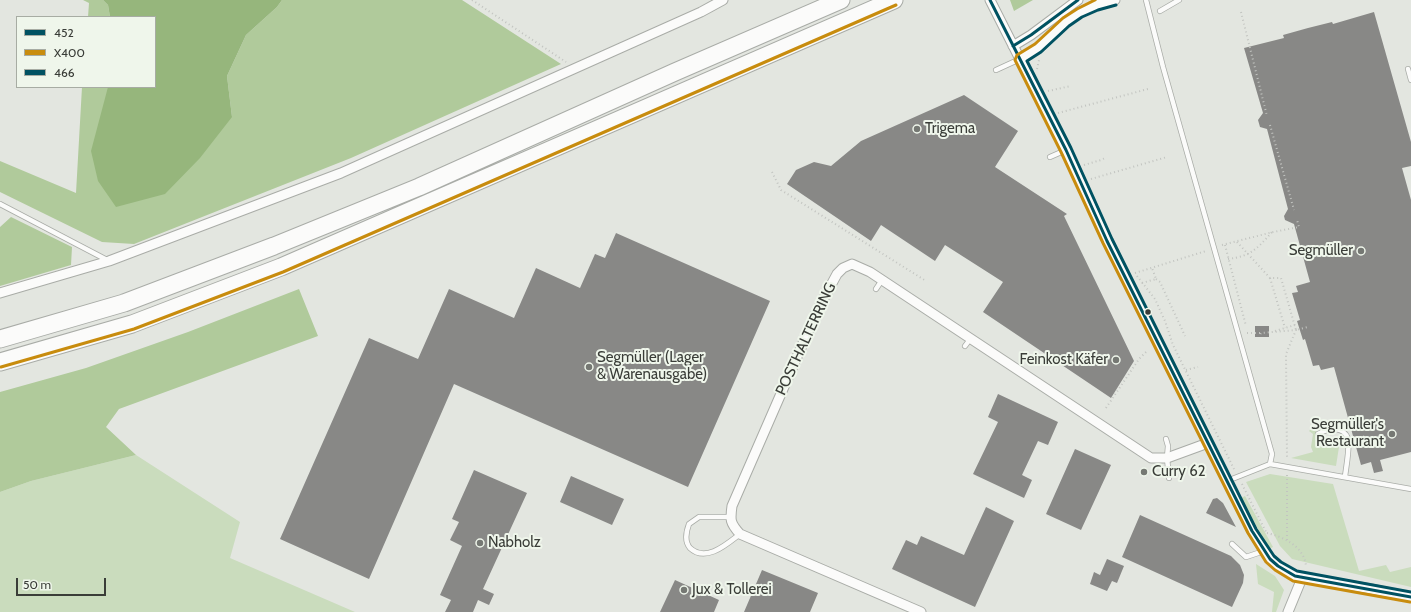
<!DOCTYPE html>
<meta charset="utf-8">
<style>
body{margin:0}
#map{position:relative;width:1411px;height:612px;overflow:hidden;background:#e3e6e0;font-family:Cabin,sans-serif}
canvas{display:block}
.legend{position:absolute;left:16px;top:16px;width:140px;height:72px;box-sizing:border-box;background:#eff6eb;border:1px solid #a7aca3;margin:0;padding:5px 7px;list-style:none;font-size:12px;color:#3a3d38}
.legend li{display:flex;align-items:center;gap:8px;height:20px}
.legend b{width:20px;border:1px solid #a7aca3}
.scale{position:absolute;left:16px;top:578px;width:90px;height:18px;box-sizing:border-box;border:2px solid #3a3d38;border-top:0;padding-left:5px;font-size:12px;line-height:14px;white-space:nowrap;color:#3a3d38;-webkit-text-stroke:3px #eff6eb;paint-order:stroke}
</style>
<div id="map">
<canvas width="1411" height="612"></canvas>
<ul class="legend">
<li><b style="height:5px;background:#005262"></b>452</li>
<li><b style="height:5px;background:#c88c0e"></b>X400</li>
<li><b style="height:5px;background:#005262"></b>466</li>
</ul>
<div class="scale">50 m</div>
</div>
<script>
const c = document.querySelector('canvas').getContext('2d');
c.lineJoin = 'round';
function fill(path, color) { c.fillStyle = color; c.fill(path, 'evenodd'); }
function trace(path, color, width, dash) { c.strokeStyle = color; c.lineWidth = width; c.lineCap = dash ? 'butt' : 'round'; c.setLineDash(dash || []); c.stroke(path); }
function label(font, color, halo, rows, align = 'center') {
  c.font = font + ' Cabin,sans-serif'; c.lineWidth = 4; c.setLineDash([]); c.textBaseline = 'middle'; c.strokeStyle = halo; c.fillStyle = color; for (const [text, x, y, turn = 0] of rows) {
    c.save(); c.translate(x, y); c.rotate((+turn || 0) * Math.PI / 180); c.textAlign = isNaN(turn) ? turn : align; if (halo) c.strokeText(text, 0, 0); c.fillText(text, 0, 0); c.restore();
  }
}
fill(new Path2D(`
 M1313,427L1318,434L1322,445L1331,439L1337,441L1339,447L1336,466L1291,458L1313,452L1311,447L1313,434L1309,431Z
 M136,455L240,522L230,558L355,612H0V492L31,481Z
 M1270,474L1333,484L1359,571L1386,565L1390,572L1411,567V587L1292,559L1280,546L1246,482Z
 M1245,496L1273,547L1269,549L1241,498Z
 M1256,564L1275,576L1284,590L1276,612H1272L1274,592L1258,584Z`), '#cadcbd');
fill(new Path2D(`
 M83,0H103L108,5L110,17H88L89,3Z
 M282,0H462L561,64L351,158L134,244L102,242L0,192V161L76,193L82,87H108V92L232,117L227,76L246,35L277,7Z
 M1010,0H1033L1014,11Z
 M11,217L72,247L71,265L0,286V227Z
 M299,289L318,336L119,409L106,427L136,455L31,481L0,492V392L86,368L188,332Z`), '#b0ca9b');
fill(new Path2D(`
 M103,0H282L277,7L246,35L227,76L232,117L200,158L165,194L116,207L98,181L91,151L108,87H155V17H110L108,5Z`), '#96b67c');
fill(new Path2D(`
 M1374,12L1411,142V166L1402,168L1411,200V452L1380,460L1383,471L1374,473L1371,462L1361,465L1334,367L1321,370L1319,365L1313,366L1305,339L1303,340L1297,321L1300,320L1292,293L1298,292L1296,286L1310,282L1294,224L1285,220L1284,216L1288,209L1267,129L1260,127L1258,120L1263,113L1244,48L1284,38L1283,35L1308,28L1332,22L1333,24Z
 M964,95L1018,131L995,167L1067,214L1064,216L1134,361L1111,398L983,312L1003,282L945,245L935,261L881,225L871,241L787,184L796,170L814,162L831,166L861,141Z
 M616,233L770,301L688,487L454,384L369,579L280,539L369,338L418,359L449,289L514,318L536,268L580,288L595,254L605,258Z
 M1255,326H1269V337H1255Z
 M998,394L1058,422L1048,445L1038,441L1022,475L1032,480L1024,498L973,474L998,422L988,417Z
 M1075,449L1111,465L1081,530L1046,514Z
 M474,470L527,493L483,589L494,594L489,605L478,600L473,612H445L451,600L440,595L462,546L450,540L459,522L452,519Z
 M571,476L624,499L612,525L560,502Z
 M1217,498L1223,503L1236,527L1206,513L1213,499Z
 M986,507L1014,521L975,607L892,569L906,540L917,545L921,536L964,555Z
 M1140,515L1231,556L1240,565L1244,575L1243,583L1232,607L1122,557Z
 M1107,559L1124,566L1117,583L1112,581L1107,591L1090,584L1094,572L1100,575Z
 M762,570L818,593L810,612H744Z
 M675,580L719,600L714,612H660Z`), '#888886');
const service = new Path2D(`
 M1146,0L1163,67L1272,454L1270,464L1227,481
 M1160,11L1179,0
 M1408,69L1411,80
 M996,70L1020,59
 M1050,157L1066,150
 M0,204L109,261
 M876,289L882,280
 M965,346L971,338
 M1318,434C1327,429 1344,425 1348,439C1350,448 1346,467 1345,477
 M1166,439L1168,446L1167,458L1169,478
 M1270,464L1411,489
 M730,517H699L689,524C686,532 684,541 690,548C706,563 727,544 740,534
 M1232,544L1246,557L1264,551`);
const minor = new Path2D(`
 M990,0L1066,150L1107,241L1252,531L1270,559L1278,566L1295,576L1371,589L1411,597
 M1013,46L1031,35L1078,0
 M1020,59L1038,48L1066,22L1079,13L1096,5L1115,0
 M0,293L109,261L341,173L701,12L723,0
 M921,612L740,534C730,523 730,520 732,506L817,311L837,274L843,268L852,264L870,272L1151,458H1167L1208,443
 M1288,612L1302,578`);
const motorway = new Path2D(`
 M0,339L124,303L274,246L419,187L675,72L841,0
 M0,362L132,324L281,267L894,0`);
trace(service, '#a9aca7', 6);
trace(minor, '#a9aca7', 11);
trace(motorway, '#a9aca7', 19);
trace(new Path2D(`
 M472,0L566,62
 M1241,12L1267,116
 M1037,69L1039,60
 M1048,91L1071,86
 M1058,113L1148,89
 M1270,125L1294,210
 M1084,165L1101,160L1105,158
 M772,172L781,190L926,281
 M1091,179L1167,157
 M1237,242L1270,278H1281L1296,330L1308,327
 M1222,245L1273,232L1299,227L1297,220
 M1225,245L1246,326
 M1228,259C1251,256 1257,249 1272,232
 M1135,273L1206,251
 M1137,276L1155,299L1165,321L1173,345L1234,469
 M1270,278L1285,328
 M1156,279L1160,282L1185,336
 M1142,283L1156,279L1152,268
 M1275,331L1295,325
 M1247,333H1260V335L1261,333L1296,330L1286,354L1287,458
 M1186,370L1198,367
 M1106,408L1139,359L1146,352
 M1242,484L1266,532
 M1267,533C1284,537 1305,547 1306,567
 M1287,540V475`), '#c2c4c0', 2, [1, 3]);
trace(service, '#fbfbfa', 4.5);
trace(minor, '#fbfbfa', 9);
trace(motorway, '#fbfbfa', 17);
trace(new Path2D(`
 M990,0L1066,150L1107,241L1252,531L1270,559L1278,566L1295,576L1411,597
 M1013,46L1031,35L1078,0`), '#005262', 3);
trace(new Path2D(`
 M1095,0L1077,9L1063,18L1035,44L1017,55L1015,60L1061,152L1103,243L1248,533L1266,562L1275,570L1293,581L1410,602
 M1,367L134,329L283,272L896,5`), '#c88c0e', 3);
trace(new Path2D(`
 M1116,5L1098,10L1082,17L1069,26L1041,52L1027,61L1071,148L1112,239L1256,529L1274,556L1281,562L1297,571L1411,592`), '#005262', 3);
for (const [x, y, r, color] of [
 [917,129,4,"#757873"],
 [1361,251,4,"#757873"],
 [1148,312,3.5,"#3a3d38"],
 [1116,360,4,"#757873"],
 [589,367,4,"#757873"],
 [1392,434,4,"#757873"],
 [1144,472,4,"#757873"],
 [480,543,4,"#757873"],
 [684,590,4,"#757873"]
]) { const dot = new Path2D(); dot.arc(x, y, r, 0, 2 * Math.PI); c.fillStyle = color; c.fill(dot); trace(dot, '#eff6eb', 1.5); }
label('15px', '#3a3d38', '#eff6eb', [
 ["Trigema",925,129],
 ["Segmüller",1353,251,"right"],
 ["Segmüller (Lager",597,358],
 ["& Warenausgabe)",597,375],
 ["Feinkost Käfer",1108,360,"right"],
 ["Segmüller's",1384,425,"right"],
 ["Restaurant",1384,442,"right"],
 ["Curry 62",1152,472],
 ["Nabholz",488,543],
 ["Jux & Tollerei",692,590]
], 'left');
label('15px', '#3a3d38', '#eff6eb', [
 ["POSTHALTERRING",806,339,-65]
]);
</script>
